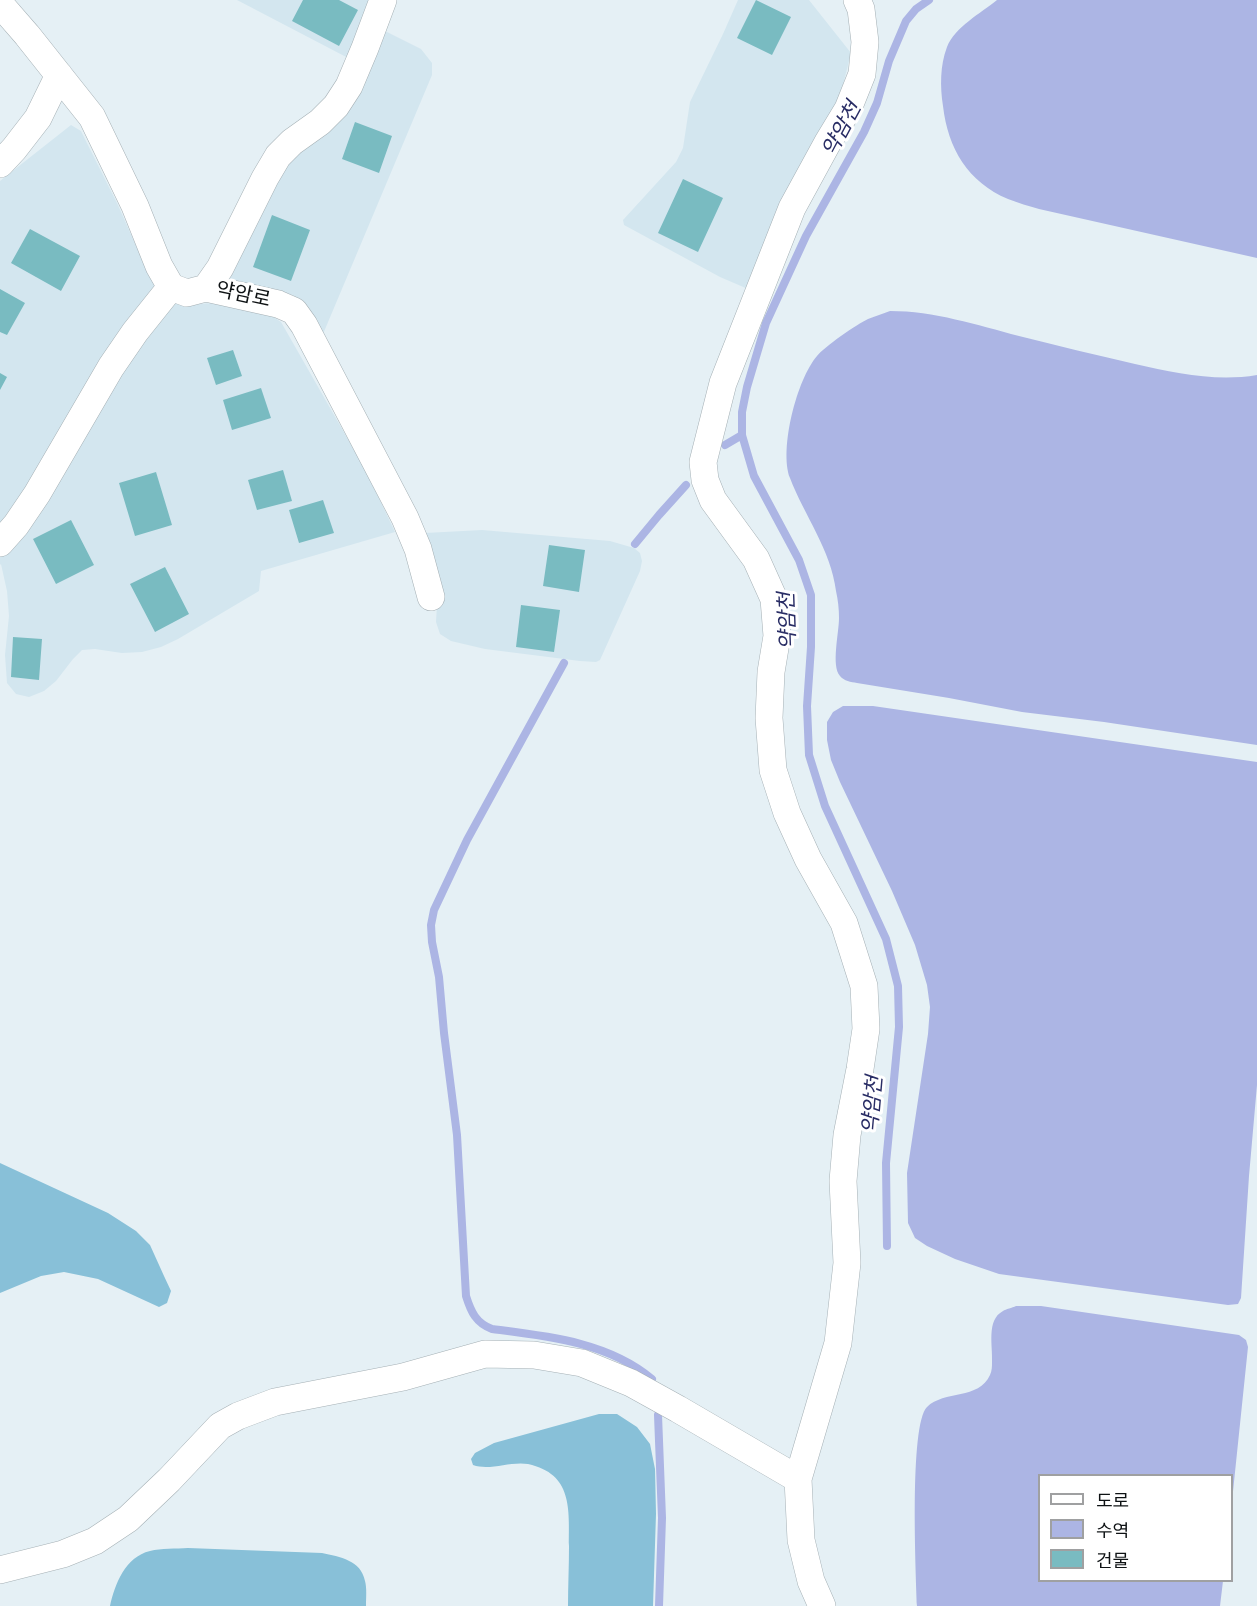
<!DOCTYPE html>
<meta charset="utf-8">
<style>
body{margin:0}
#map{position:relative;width:1257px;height:1606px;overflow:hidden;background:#e5f0f5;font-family:"Nunito Sans","Noto Sans KR",sans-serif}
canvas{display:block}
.legend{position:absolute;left:1038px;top:1474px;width:195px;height:108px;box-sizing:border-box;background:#fff;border:2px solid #9fa0a1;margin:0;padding:8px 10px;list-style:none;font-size:18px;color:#0e1214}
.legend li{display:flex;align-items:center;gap:12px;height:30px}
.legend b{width:30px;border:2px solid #9fa0a1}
</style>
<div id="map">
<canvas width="1257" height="1606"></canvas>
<ul class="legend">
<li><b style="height:8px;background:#fff"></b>도로</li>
<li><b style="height:16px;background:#acb5e4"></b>수역</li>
<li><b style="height:16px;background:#79bbc1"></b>건물</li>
</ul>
</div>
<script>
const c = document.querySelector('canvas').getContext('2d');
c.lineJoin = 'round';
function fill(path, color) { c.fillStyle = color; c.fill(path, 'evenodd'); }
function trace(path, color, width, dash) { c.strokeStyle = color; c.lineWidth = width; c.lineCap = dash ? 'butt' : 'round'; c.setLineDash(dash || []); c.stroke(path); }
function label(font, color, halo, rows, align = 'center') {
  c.font = font + ' "Nunito Sans","Noto Sans KR",sans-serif'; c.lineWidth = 6; c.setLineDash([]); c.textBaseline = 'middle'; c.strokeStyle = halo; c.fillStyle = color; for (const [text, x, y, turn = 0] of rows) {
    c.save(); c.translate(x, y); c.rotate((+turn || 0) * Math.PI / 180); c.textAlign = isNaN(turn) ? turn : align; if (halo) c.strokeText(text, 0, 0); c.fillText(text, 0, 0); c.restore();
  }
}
fill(new Path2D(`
 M237,0H374L350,59Z
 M738,0H809L851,53L839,101L748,289L720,277L624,225L623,220L676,162L683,148L690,102L723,34Z
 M383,30L421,49L432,63V75L323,334L305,305L293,295L282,292L228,284L226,278L275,178Z
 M71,125L81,131L117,203L145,266L187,305L225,302L269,314L281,322L366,471L395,532L261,571L259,591L178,639L161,647L142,652L122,653L95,649L82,650L73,659L56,681L44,691L29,697L16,694L7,683L5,655L9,616L7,591L1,564L0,565V181Z
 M482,530L610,541L634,548L640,553L642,561L640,571L600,660L596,662L580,661L485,649L451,641L440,634L436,622L437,605L425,533Z`), '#d3e6ef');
fill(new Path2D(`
 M0,1163L108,1213L136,1231L150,1245L164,1276L171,1291L167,1303L159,1307L98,1279L64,1272L41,1276L0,1293Z
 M599,1414H617L637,1427L650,1444L655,1469L656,1514L653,1606H568C568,1586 569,1566 569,1546C569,1509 573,1474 528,1464C510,1461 490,1471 473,1465L471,1459L475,1453L494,1443Z
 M188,1548L322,1553C340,1557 361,1560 365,1581C367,1588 366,1598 366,1606H110C115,1584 125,1557 150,1551C161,1548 176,1549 188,1548Z`), '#88c0d8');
fill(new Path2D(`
 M997,0H1257V258L1039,209C1029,206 1018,203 1008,199C968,182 948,149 943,106C940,87 940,65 947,47C955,27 981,13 997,0Z
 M890,311C934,311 977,325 1019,336C1058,346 1097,355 1135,364C1175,373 1216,382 1257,375V745L1104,722L1022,712L949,698L857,683C851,682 844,681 840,676C831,666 839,633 839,618C839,609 838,600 836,591C831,550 804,515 790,478C779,449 797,379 817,356C824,347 857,324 868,319C875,316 883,314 890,311Z
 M843,706H873L1257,762V1085L1249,1176L1241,1298L1238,1304L1228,1305L999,1274L955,1259L927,1246L915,1238L908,1223L907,1173L928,1034L930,1007L927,985L915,945L892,891L840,782L831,760L827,740V722L833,712Z
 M1016,1306H1041L1239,1335L1246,1340L1248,1347L1232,1501V1476H1040V1580L1223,1581L1220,1606H917C916,1574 909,1425 927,1407C944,1390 979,1400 990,1375C992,1371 992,1366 992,1362C993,1346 986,1320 1003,1311C1006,1309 1012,1308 1016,1306Z`), '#acb5e4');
trace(new Path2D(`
 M725,445L742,435
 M635,544L659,515L686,485
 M564,663L467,840L434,910L431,925L432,942L439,977L444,1033L457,1135L466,1296C471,1312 476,1323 492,1329C547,1336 608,1342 652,1379
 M887,1246L886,1163L899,1027L898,986L886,939L825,806L809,755L807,706L811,647V595L799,560L754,476L742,435V412L747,387L766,323L806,236L864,132L877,103L889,61L906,21L916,9L929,0
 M658,1415L662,1518L659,1606`), '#acb5e4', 8);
fill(new Path2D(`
 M303,0H339L358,10L339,46L292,21Z
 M756,0L791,17L772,55L737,38Z
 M355,122L392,136L379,173L342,159Z
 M683,179L723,198L698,252L658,233Z
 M272,215L310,230L291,281L253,267Z
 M30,229L80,256L61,291L11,263Z
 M0,289L25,303L7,335L0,332Z
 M233,350L242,376L216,385L207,358Z
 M0,373L7,377L0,390Z
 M261,388L271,418L232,430L223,400Z
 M283,470L292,501L257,510L248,480Z
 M156,472L172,525L135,536L119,483Z
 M323,500L334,533L299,543L289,510Z
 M71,520L94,565L56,584L33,539Z
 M549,545L585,550L579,592L543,586Z
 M165,567L189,614L155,632L130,584Z
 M521,605L560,610L554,652L516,647Z
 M13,637L42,639L39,680L11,677Z`), '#79bbc1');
const minor = new Path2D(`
 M0,4L27,35L92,117L135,206L159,266L171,287L187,293L206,288L278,304L294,311L304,325L405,518L418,549L431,597
 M0,164L14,149L38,118L59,75
 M206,288L220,268L265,178L278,156L292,142L320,122L336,106L349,86L365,48L383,0
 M0,543L16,525L37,494L111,367L135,332L171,287
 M0,1570L63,1554L95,1541L128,1519L169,1480L220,1426L238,1416L275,1402L403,1377L485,1354L534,1355L582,1363L631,1383L678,1409L798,1479
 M822,1606L811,1581L801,1540L798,1479L838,1343L847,1263L843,1181L847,1135L860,1069L866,1029L864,986L844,923L808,859L787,813L773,770L769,718L771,672L777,636L774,599L756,559L713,500L705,480L703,462L723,383L792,208L828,142L848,109L862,74L865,42L861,9L857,0`);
trace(minor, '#a5b0b5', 28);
trace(minor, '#fff', 27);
label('20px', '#0e1214', '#fff', [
 ["약암로",243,296,12]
]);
label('italic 21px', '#292d65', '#fff', [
 ["약암천",843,130,-62],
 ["약암천",789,621,-92],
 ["약암천",874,1105,-85]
]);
</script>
